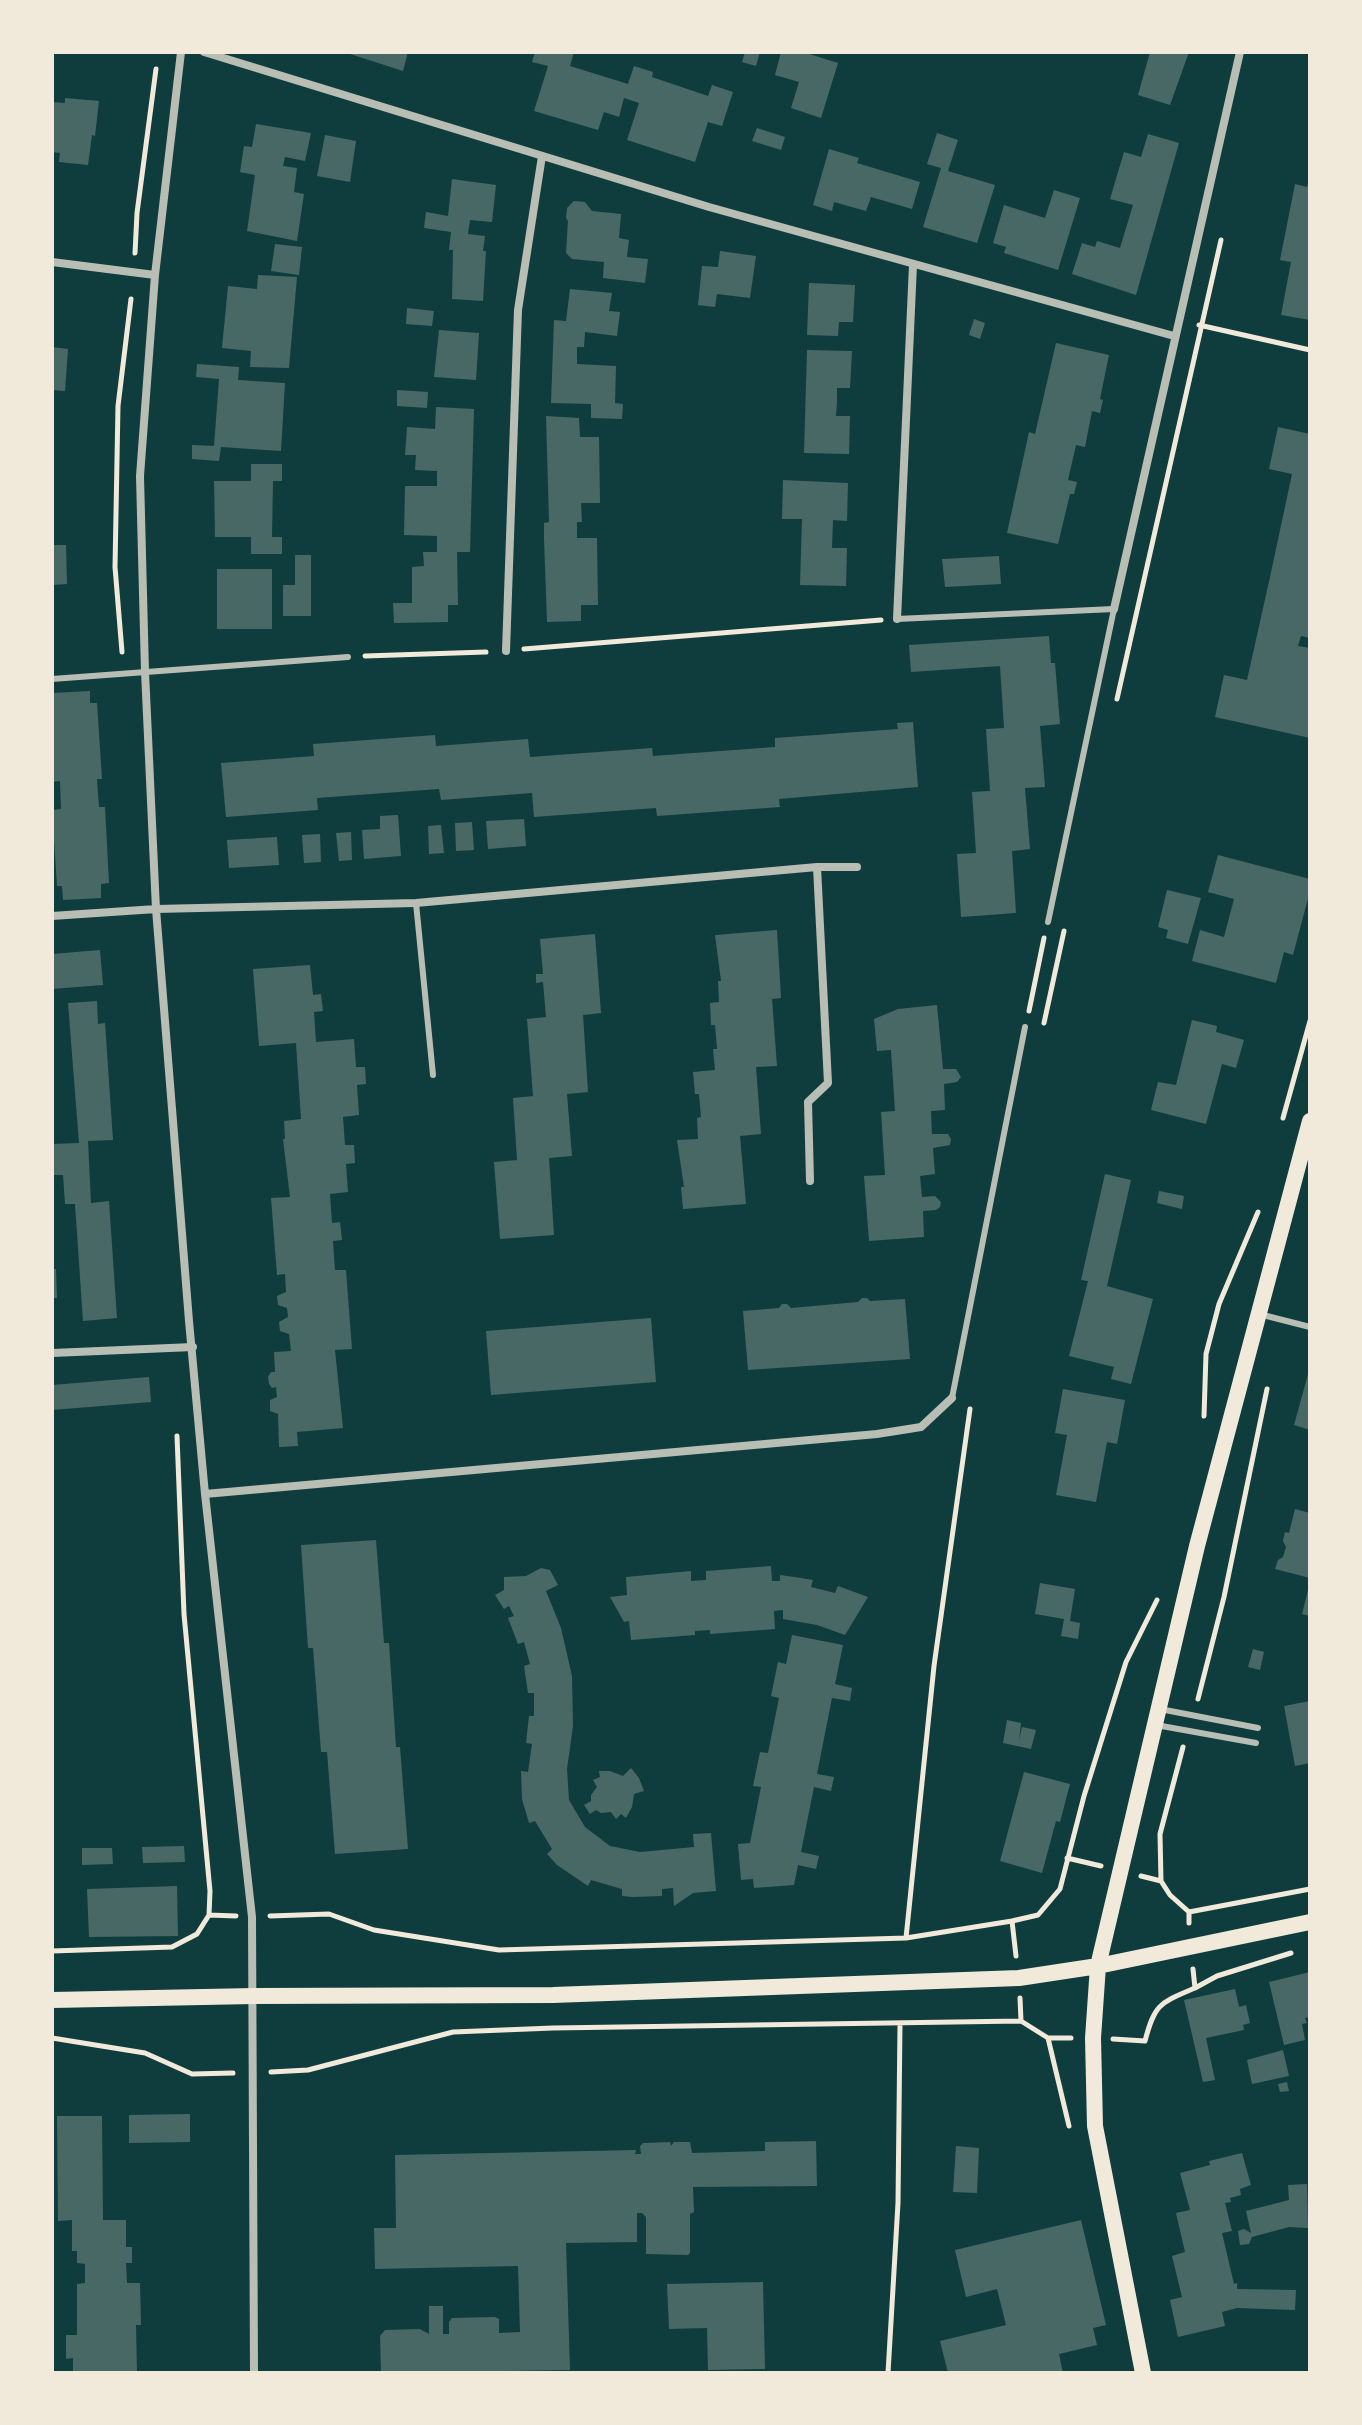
<!DOCTYPE html>
<style>
body{margin:0}
#map{position:relative;width:1362px;height:2425px;overflow:hidden;background:#0f3d3e;font-family:"Open Sans",sans-serif}
canvas{display:block}
.frame{position:absolute;inset:0;border:54px solid #f1e9da;pointer-events:none}
</style>
<div id="map">
<canvas width="1362" height="2425"></canvas>
<div class="frame"></div>
</div>
<script>
const c = document.querySelector('canvas').getContext('2d');
c.lineJoin = 'round';
function fill(path, color) { c.fillStyle = color; c.fill(path, 'evenodd'); }
function trace(path, color, width, dash) { c.strokeStyle = color; c.lineWidth = width; c.lineCap = dash ? 'butt' : 'round'; c.setLineDash(dash || []); c.stroke(path); }
fill(new Path2D(`
 M344,52H408L403,71Z
 M535,52H574L570,66L628,84L634,66L653,72L652,77L708,96L712,85L733,92L722,126L708,122L695,162L627,140L639,103L624,98L619,117L604,112L598,130L534,111L548,66L532,62Z
 M745,52H760L756,66L742,62Z
 M781,52H803L838,63L821,118L791,108L799,82L775,75Z
 M1150,52H1189L1170,105L1138,95Z
 M65,98L99,101L95,136L92,135L88,165L59,162L60,153L52,152V102L65,103Z
 M256,124L311,133L305,161L285,157L283,166L297,168L294,192L304,194L297,241L247,231L255,175L240,172L244,146L252,147Z
 M757,128L785,137L781,150L752,141Z
 M937,133L958,140L948,171L995,185L977,243L923,227L941,168L927,164Z
 M1148,134L1179,143L1136,295L1072,274L1082,243L1095,247L1097,241L1120,248L1133,205L1110,199L1124,152L1141,157Z
 M325,135L356,141L350,182L317,176Z
 M829,149L859,158L857,163L920,182L912,209L871,197L866,211L834,202L832,211L813,205Z
 M452,179L496,185L492,222L470,220L468,234L485,236L483,251H486L483,301L452,299L453,250H449L451,232L424,228L426,212L448,216Z
 M1309,180H1310V320L1281,315L1291,262L1280,260L1295,184L1307,187Z
 M1054,190L1080,198L1058,270L1004,253L1006,247L993,243L1004,205L1045,218Z
 M574,201L585,202L592,211L621,214L619,238L629,240L627,257L648,259L645,283L603,278L604,262L572,259L566,253L568,221L566,218L567,208Z
 M275,244L302,247L299,275L271,271Z
 M720,251L756,256L750,298L717,294L715,307L698,305L702,266L718,267Z
 M258,275L297,277L289,368L250,367L251,351L222,348L228,286L257,289Z
 M809,283L855,285L853,322H839L838,336L807,335Z
 M570,289L612,293L609,311L620,312L617,336L585,332L584,347H577V364L616,366L615,403L623,404L622,419L591,418V404L551,403L554,320L566,321Z
 M407,308L434,311L432,326L406,324Z
 M974,319L985,323L980,339L969,335Z
 M439,330L479,333L476,380L434,377Z
 M1056,343L1109,355L1100,399L1103,400L1100,413L1092,411L1085,447L1076,445L1068,480L1077,482L1074,494H1070L1058,544L1007,533L1029,432L1035,434Z
 M52,347L68,349L65,391L52,390Z
 M807,350L852,351L850,388H837V402L836,416H850L849,454L804,453Z
 M197,364L239,367L238,380L285,383L281,451L221,447L219,461L192,459V445L214,446L219,379L196,377Z
 M397,390L428,392L427,408L397,406Z
 M436,407L474,409L470,552H457L458,605H448V622L394,623L393,603H412V567L424,566L423,552H437V536L404,535L405,486H437V471L415,470L416,455H405L407,427L435,429Z
 M546,416L579,418L580,437H599L600,503H581L582,522H577V538H597L598,605H581V621L547,622L544,539V523L549,522Z
 M1278,427L1310,434V638L1301,636L1298,646L1310,648V738L1215,717L1224,675L1247,680L1270,577L1292,474L1269,469Z
 M251,464H282V481H273L272,537H282V554H251V537H215L214,481H251Z
 M783,480L848,483L847,521L833,520L832,548H847L846,586L800,585L802,519H782Z
 M52,545H66L67,584L52,585Z
 M295,555H311V616H283V585H295Z
 M999,556L1001,584L945,587L942,559Z
 M217,569H272V629H217Z
 M1049,636L1051,663H1055L1060,724L1040,726L1045,787L1025,788L1030,849L1012,851L1016,913L961,917L957,854L976,853L972,792L990,791L986,729L1004,728L1000,666L911,672L909,645Z
 M90,691V703H97L102,779H97L98,794L99,807H105L109,883L101,884V898L63,900L62,886H57L52,810L61,809L60,781L52,782V693Z
 M913,722L918,787L779,799L780,807L657,816L656,808L534,817L532,793L441,800L439,789L317,798L318,810L226,817L221,763L314,756L313,744L435,735L436,746L528,739L530,757L652,748L653,756L775,747V738L898,729L897,723Z
 M398,815L401,856L364,859L362,830L380,829V816Z
 M524,819L526,846L488,849L486,821Z
 M472,822L474,850L456,851L455,823Z
 M441,825L444,853L429,854L428,826Z
 M351,832L352,860L339,861L336,833Z
 M320,834L321,862L304,863L302,835Z
 M277,837L279,865L229,868L227,840Z
 M1218,855L1310,879V891L1293,955L1284,952L1276,983L1192,961L1200,930L1224,937L1234,899L1208,892Z
 M1167,890L1201,898L1188,944L1166,938L1168,930L1158,927Z
 M777,930L781,998L772,999L777,1066L756,1067L761,1134L740,1136L746,1204L683,1209L681,1187H684L677,1140L698,1139L697,1118L701,1117L699,1094H695L693,1072L715,1070L713,1049H717L715,1025H711L710,1003L719,1002L718,981H721L715,935Z
 M595,934L601,1013L583,1015L588,1092L567,1094L572,1156L549,1158L554,1235L500,1239L494,1162L517,1160L513,1098L533,1096L527,1019L546,1017L543,982L536,983V974H543L540,939Z
 M100,950L103,985L52,989V954Z
 M310,965L313,995L321,994L323,1011L314,1012L316,1042L354,1039L356,1067H365L366,1084L357,1085L359,1115L343,1117L345,1145H354L355,1163L346,1164L348,1192L330,1194L332,1223L340,1222L342,1240L333,1241L335,1270H346L352,1349L335,1350L343,1428L297,1432L298,1446L279,1447L278,1414L270,1411V1400L277,1397L276,1387L272,1388L269,1384L268,1377L271,1372H275L274,1352L291,1351L289,1334L280,1331L279,1322L288,1317L287,1308L278,1305L277,1296L286,1292L285,1274L277,1275L271,1198L290,1197L283,1139H285L284,1121L301,1119L296,1043L259,1046L253,969Z
 M97,1001L98,1024L105,1023L113,1140L88,1141L91,1203L109,1201L117,1318L83,1321L75,1204H65L63,1175H52V1144L79,1143L68,1003Z
 M937,1005L943,1069H956L961,1077L957,1082L944,1084L945,1110L931,1111L932,1134H948L951,1139L950,1145L933,1148L935,1174L920,1176L922,1197L935,1196L941,1202L940,1207L936,1210L923,1211L924,1237L869,1241L864,1176L885,1175L881,1112L895,1111L891,1050L877,1051L874,1019L898,1009Z
 M1192,1020L1217,1026L1216,1032L1244,1040L1236,1068L1222,1064L1206,1124L1151,1110L1158,1082L1176,1085Z
 M1105,1174L1131,1180L1107,1286L1153,1299L1131,1384L1111,1379L1114,1367L1069,1356L1088,1281L1081,1280Z
 M1159,1191L1184,1196L1182,1209L1157,1203Z
 M52,1269H56L57,1298H52Z
 M862,1298H867L870,1301L905,1299L910,1359L748,1370L743,1311L779,1308L782,1304H787L791,1308L858,1302Z
 M651,1318L656,1382L491,1395L486,1331Z
 M1310,1367V1430L1294,1425Z
 M149,1377L151,1402L52,1410V1385Z
 M1063,1389L1125,1400L1117,1444L1107,1442L1096,1502L1056,1495L1067,1435L1055,1433Z
 M1295,1509L1310,1513V1578L1275,1569L1278,1560L1283,1557L1286,1547L1283,1541L1285,1532L1289,1533Z
 M376,1540L384,1643H389L396,1747H400L408,1849L335,1854L327,1752H321L313,1648H308L301,1545Z
 M771,1566L772,1581H780V1575L801,1578L813,1580L811,1587L835,1593L838,1586L868,1597L845,1635L817,1625L783,1619V1610L774,1611L775,1629L710,1634V1630L695,1631V1635L631,1640L629,1621L624,1622L610,1597L627,1595L626,1577L691,1571V1581L706,1580V1571Z
 M541,1568L550,1570L558,1585L546,1591L561,1628L572,1676L573,1726L567,1769L569,1800L585,1827L610,1846L640,1852L694,1847L693,1834L711,1833L716,1891L693,1893L674,1906L673,1888L662,1889V1896L633,1897L622,1896V1889L591,1880L588,1886L557,1865L547,1854L552,1849L535,1821L529,1823L522,1799L521,1771L528,1772L532,1744L526,1743L529,1716H534V1693H528L524,1666L530,1664L524,1642L518,1644L508,1618L514,1616L509,1606L504,1609L495,1595L504,1590V1577L526,1576Z
 M1040,1583L1075,1589L1070,1621L1080,1623L1078,1639L1061,1636L1064,1619L1035,1614Z
 M1309,1586L1310,1587V1616L1302,1614Z
 M792,1635L843,1645L835,1684L852,1688L850,1701L832,1698L817,1774L834,1777L831,1791L814,1787L801,1852L819,1856L816,1869L798,1865L794,1885L754,1888L753,1879L741,1880L738,1844L750,1843L761,1787L753,1786L760,1752L768,1753L779,1698L771,1696L778,1662L786,1664Z
 M1253,1649L1264,1652L1260,1670L1248,1667Z
 M1310,1701V1763L1295,1766L1284,1706Z
 M1007,1720L1021,1723L1019,1740L1022,1727L1036,1730L1031,1749L1003,1743Z
 M631,1768L639,1778L644,1791L634,1794L632,1807L626,1818L621,1814L616,1819L611,1812L601,1813L596,1810L590,1814L584,1805L591,1801V1795L597,1787L593,1780L600,1777L599,1771H610L623,1776Z
 M1024,1772L1070,1784L1060,1822L1056,1821L1042,1873L1000,1861Z
 M184,1846L185,1862L143,1863L142,1847Z
 M82,1848H112L113,1864L82,1865Z
 M177,1886L178,1936L89,1937L87,1889Z
 M1310,1972V2017L1305,2018L1307,2023L1302,2024L1305,2040L1284,2045L1269,1982Z
 M1235,1989L1239,2007L1246,2005L1250,2023L1243,2025L1244,2030L1206,2038L1215,2080L1203,2082L1184,2000Z
 M1283,2050L1289,2076L1252,2084L1247,2060Z
 M1287,2082L1289,2091L1280,2092L1278,2084Z
 M190,2114V2142L129,2143V2115Z
 M57,2116H102L103,2220H126V2247H132V2263H126L127,2283H140L141,2325H136L137,2373H73V2358L66,2359V2335H77V2284L85,2283V2264L77,2263V2251H72V2220L58,2221Z
 M816,2141L817,2186L693,2187L694,2212L690,2214V2253L688,2255L646,2254V2217L642,2213H637V2242L566,2243L570,2370L381,2373L380,2336L385,2330L420,2329L429,2334V2306H443V2334H449V2322L452,2318L495,2317L499,2319V2333L520,2332L518,2266L375,2269L374,2228H396L395,2155L636,2150L635,2154H641L640,2146L643,2143L670,2142L671,2146L674,2142H690L692,2153L765,2151V2142Z
 M956,2146L979,2148L977,2193L953,2192Z
 M1242,2153L1251,2185L1240,2189L1241,2195L1230,2198L1231,2202L1225,2203L1232,2231L1222,2233L1234,2284L1237,2283V2289L1296,2290L1295,2310L1237,2308L1222,2312L1225,2326L1178,2337L1170,2300L1182,2297L1172,2256L1185,2252L1176,2213L1190,2210L1180,2173L1210,2165L1209,2161Z
 M1307,2184L1308,2228L1289,2227L1252,2237L1249,2244L1240,2245L1238,2231L1244,2229L1251,2233L1246,2211L1289,2200L1288,2185Z
 M1081,2220L1106,2325L1093,2328L1097,2345L1059,2354L1063,2373H948L940,2341L1006,2325L997,2289L966,2297L955,2250Z
 M763,2282L765,2369L708,2370L707,2328L669,2329L667,2284Z`), '#486865');
trace(new Path2D(`
 M135,253L137,213L156,69
 M1199,325L1310,350
 M524,649L881,620
 M122,652L115,567L118,406L131,299
 M365,656L486,652
 M1117,699L1221,240
 M1029,1011L1044,938
 M1044,1023L1064,931
 M1283,1118L1310,1021
 M1204,1416L1206,1354L1219,1304L1258,1212
 M1198,1699L1224,1597L1267,1389
 M1183,1747L1160,1834L1161,1881L1170,1895L1189,1912V1923
 M1067,1858L1101,1866
 M1141,1876L1161,1881
 M1189,1912L1310,1889
 M209,1915L236,1916
 M270,1916L329,1914L374,1930L499,1950L906,1938L1012,1921
 M906,1938L934,1666L970,1409
 M52,1951L172,1947L197,1934L209,1915L210,1891L184,1614L177,1436
 M1016,1956L1012,1921L1038,1915L1060,1889L1084,1796L1126,1662L1157,1600
 M1195,1988L1217,1976L1291,1953
 M1020,1998L1021,2021
 M52,2038L145,2053L192,2074L233,2073
 M1048,2038L1069,2126
 M1113,2039L1145,2041C1155,2003 1160,2003 1195,1988L1193,1969
 M271,2072L308,2070L453,2032L553,2028L1021,2021L1048,2038H1071
 M888,2373L898,2203L900,2024`), '#f1e9da', 5);
trace(new Path2D(`
 M897,619L1114,609L1048,922
 M52,679L348,657
 M416,903L433,1075
 M1259,1314L1310,1327
 M952,1398L1025,1027
 M1160,1709L1258,1728
 M1156,1725L1256,1743`), '#b8beb3', 6);
trace(new Path2D(`
 M181,52L155,275L140,476L145,672L156,909L189,1321L205,1494L252,1917L254,2373
 M204,52L709,207L1174,336
 M52,262L155,275
 M1114,609L1240,52
 M897,619L913,265
 M506,651L518,310L542,156
 M52,916L156,909L416,903L817,867H857
 M810,1181L808,1102L828,1083L817,867
 M52,1353L193,1347
 M205,1494L877,1434L921,1427L952,1398`), '#b8beb3', 8);
trace(new Path2D(`
 M52,2000L254,1996L553,1995L1019,1978L1098,1966L1310,1922
 M1143,2373L1095,2126L1093,2038L1098,1966L1197,1546L1310,1121`), '#f1e9da', 16);
</script>
